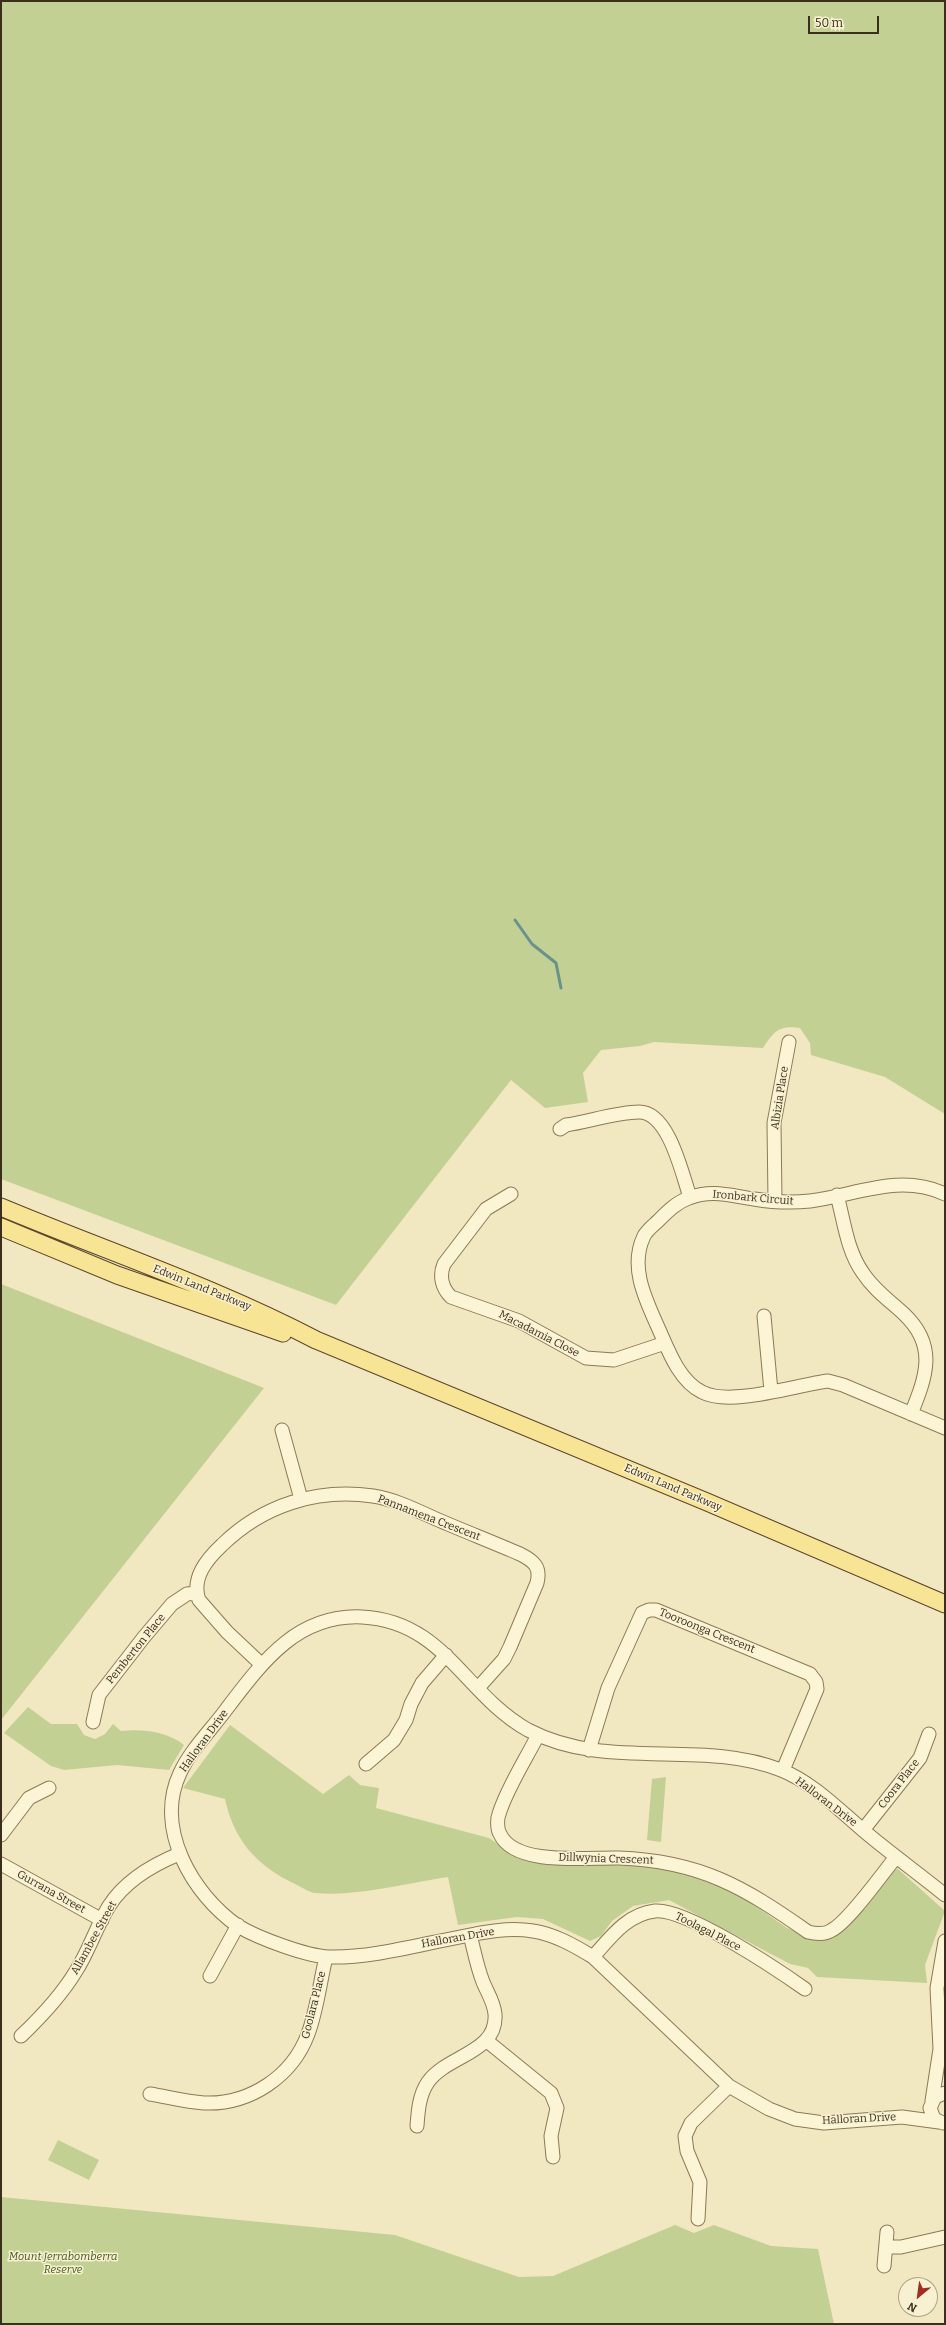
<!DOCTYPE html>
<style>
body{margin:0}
#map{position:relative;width:946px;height:2325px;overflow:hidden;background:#f1e8c1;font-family:Bitter,serif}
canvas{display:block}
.frame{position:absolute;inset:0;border:2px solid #3b2e1c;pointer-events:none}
.north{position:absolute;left:898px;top:2277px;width:40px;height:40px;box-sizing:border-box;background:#f8f1d1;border:1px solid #aca389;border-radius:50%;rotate:209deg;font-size:11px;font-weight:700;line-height:16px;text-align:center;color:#3b2e1c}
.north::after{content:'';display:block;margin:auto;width:14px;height:18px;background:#a02f22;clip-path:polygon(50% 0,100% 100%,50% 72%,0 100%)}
.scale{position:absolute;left:808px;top:16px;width:71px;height:18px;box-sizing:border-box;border:2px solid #3b2e1c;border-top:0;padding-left:5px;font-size:12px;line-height:14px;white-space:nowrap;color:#3b2e1c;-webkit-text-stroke:3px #f8f1d1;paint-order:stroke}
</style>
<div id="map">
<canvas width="946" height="2325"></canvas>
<div class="frame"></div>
<div class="north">N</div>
<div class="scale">50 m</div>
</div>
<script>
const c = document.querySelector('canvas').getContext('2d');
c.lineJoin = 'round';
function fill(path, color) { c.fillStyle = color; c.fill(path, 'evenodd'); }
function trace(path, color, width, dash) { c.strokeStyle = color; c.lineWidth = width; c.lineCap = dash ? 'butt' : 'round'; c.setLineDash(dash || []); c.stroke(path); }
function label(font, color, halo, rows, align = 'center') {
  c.font = font + ' Bitter,serif'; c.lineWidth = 3; c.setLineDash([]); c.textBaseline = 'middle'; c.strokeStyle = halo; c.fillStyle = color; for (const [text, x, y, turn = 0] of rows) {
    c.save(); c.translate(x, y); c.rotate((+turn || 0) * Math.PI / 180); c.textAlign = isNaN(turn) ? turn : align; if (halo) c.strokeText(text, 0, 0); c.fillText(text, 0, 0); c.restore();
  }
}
fill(new Path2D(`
 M1,1H945V1114L885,1077L811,1055L810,1043L800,1028C779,1025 774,1031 763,1048L654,1042L640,1046L601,1050L583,1073L588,1102L545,1108L511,1080L336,1305L1,1179Z
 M1,1284L264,1388L1,1720Z
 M28,1707L51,1724H77L84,1735L95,1739L105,1734L113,1724L121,1731C143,1729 166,1731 184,1745L169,1770L117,1765L64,1770L51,1766L4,1733Z
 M230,1725L323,1794L349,1775L360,1785L379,1788L376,1808L489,1838L518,1858L653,1867L723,1883L787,1928L816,1939L891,1870L898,1869L945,1911L925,1965L927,1983L817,1977L808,1968L790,1964L669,1900L633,1906L612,1921L601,1936L590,1941L543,1919L517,1917L458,1925L448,1877C408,1883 355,1897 315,1893C308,1892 300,1886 293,1883C256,1865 234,1840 225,1799L183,1788Z
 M666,1777L661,1842L647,1840L652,1779Z
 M58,2140L99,2160L89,2180L48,2160Z
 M1,2197L395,2235L519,2277L553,2276L675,2225L694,2233L714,2225L771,2246L818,2249L834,2324H1Z`), '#c3d094');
trace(new Path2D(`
 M515,920L532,944L556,963L561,988`), '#6a928d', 3);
const minor = new Path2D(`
 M560,1129L566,1125C587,1122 618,1112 639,1112C669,1112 682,1174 690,1197
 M511,1194L486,1209L444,1264C439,1276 442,1288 451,1297L519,1321L586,1358L614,1360L665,1343
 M945,1194C899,1173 857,1195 810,1201C792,1203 772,1202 754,1199C731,1196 712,1189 689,1198C677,1202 668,1211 659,1220C654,1225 647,1230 644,1236C628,1269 648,1304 661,1334C670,1355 681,1382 702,1392C730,1407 796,1385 828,1381L843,1385L945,1428
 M837,1195C844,1221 847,1251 863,1273C874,1290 890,1301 904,1314C938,1346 926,1377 911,1414
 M775,1201L774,1123L789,1042
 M764,1316L771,1391
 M282,1430L301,1499
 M261,1664L227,1632L199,1600C191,1578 207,1559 222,1545C263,1505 317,1488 373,1496C394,1499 416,1510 436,1519C464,1531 492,1542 520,1554C534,1561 541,1567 537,1583L510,1647L504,1659L478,1688
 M93,1722L99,1695L144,1637L172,1604L187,1594L197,1593
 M538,1735C526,1759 507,1788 499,1814C497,1819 497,1829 500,1834C515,1867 589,1857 619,1858C700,1861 744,1887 808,1932C816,1934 825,1935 832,1930C849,1921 882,1874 896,1857
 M589,1750L608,1688L642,1613L649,1610H656L810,1674L816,1682L817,1689L783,1770
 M366,1764L394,1740L406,1720L411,1704L422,1683L446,1655
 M863,1830L920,1758L929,1734
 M1,1835L29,1798L49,1788
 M1,1864L102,1920
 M593,1957C610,1938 627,1914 655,1911C686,1908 778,1970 805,1989
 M210,1976L238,1925
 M21,2036C42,2016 61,1996 76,1971C89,1951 96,1927 109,1906C125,1881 152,1865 179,1854
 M487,2041L551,2093L557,2108L551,2136L553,2157
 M150,2094C168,2097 186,2102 204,2103C249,2105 292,2077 308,2034C317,2010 320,1982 326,1957
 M932,2101L940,2049L937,1988L945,1941
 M939,2122L902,2117L824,2123L795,2119L769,2109L729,2086L593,1957C575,1946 554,1934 533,1931C509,1927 484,1932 460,1937C417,1945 372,1958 329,1957C306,1956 258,1938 238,1926C192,1894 154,1828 180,1773C191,1749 213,1728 228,1707C263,1661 298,1614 362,1617C444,1621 465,1695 528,1730C608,1772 699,1738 781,1770C812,1782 839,1810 864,1831C890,1853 918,1873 945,1895
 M943,2123L934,2119L930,2108L935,2097L945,2093
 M417,2126C418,2112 419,2095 428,2082C447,2055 498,2053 495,2014C494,2002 487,1992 483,1982C477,1967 474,1950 470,1935
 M698,2219L700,2182L687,2151L685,2136L691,2123L729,2086
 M886,2247H901L945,2237
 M884,2266L887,2232`);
const major = new Path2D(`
 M1,1207C106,1251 215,1287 316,1340L707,1502L945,1604
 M1,1227L117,1275L283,1333`);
trace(minor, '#8c7957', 15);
trace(major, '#5a462b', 19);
trace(minor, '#fbf4d5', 13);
trace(major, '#f8e495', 17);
label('11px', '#3b2e1c', '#f8f1d1', [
 ["Albizia Place",780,1098,-81],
 ["Ironbark Circuit",753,1198,5],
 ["Edwin Land Parkway",202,1288,22],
 ["Macadamia Close",539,1334,27],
 ["Edwin Land Parkway",673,1488,23],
 ["Pannamena Crescent",429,1518,21],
 ["Tooroonga Crescent",707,1631,22],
 ["Pemberton Place",136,1649,-51],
 ["Halloran Drive",204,1741,-54],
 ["Coora Place",899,1784,-52],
 ["Halloran Drive",826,1802,37],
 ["Dillwynia Crescent",606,1859,2],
 ["Gurrana Street",51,1892,29],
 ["Toolagal Place",708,1932,27],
 ["Allambee Street",94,1938,-61],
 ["Halloran Drive",458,1938,-10],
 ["Goolara Place",314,2005,-76],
 ["Halloran Drive",859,2119,-3]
]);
label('italic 11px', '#455921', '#f8f1d1', [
 ["Mount Jerrabomberra",63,2257],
 ["Reserve",63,2270]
]);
</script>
